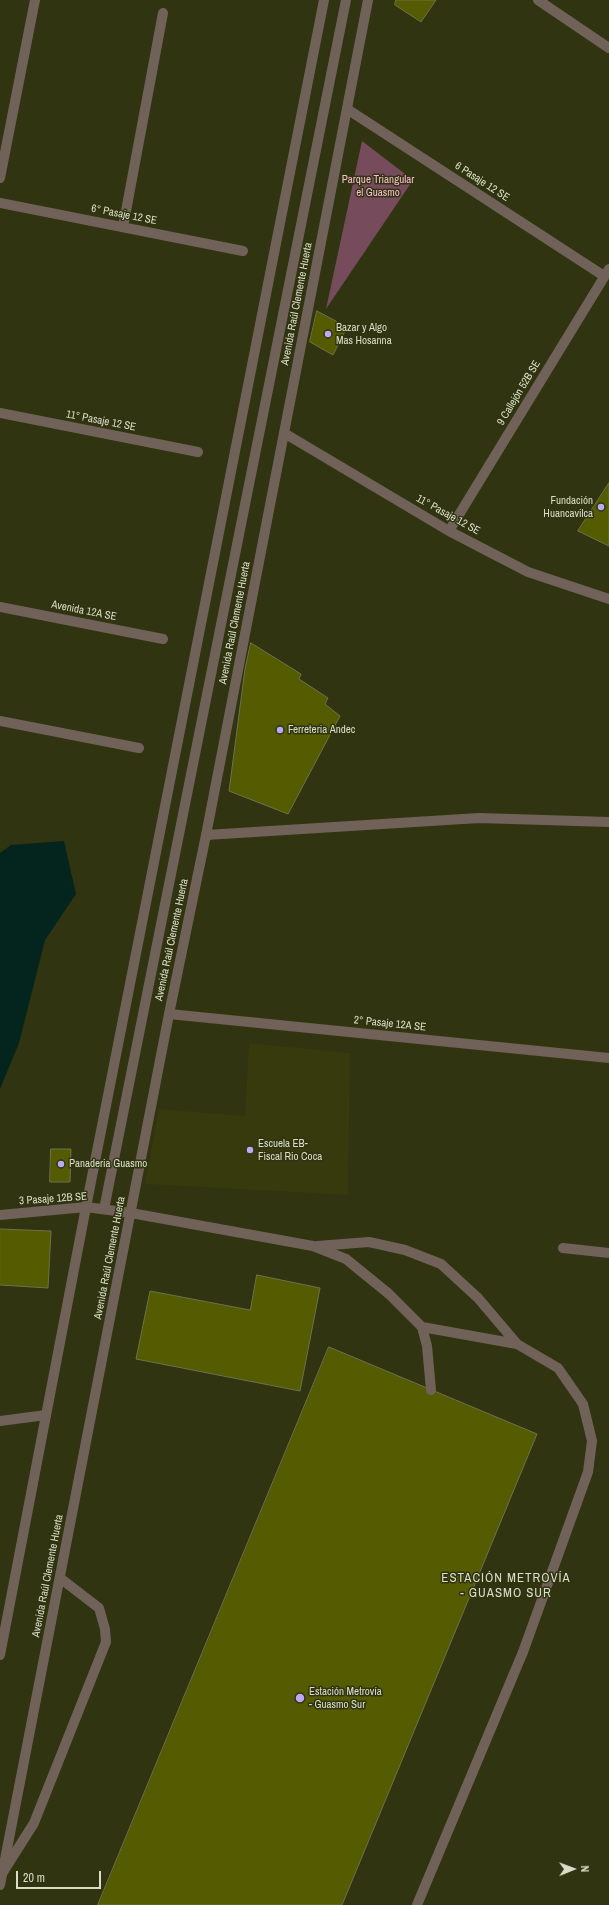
<!DOCTYPE html>
<meta charset="utf-8">
<style>
body{margin:0}
#map{position:relative;width:609px;height:1905px;overflow:hidden;background:#303410;font-family:"Archivo Narrow",sans-serif}
canvas{display:block}
.north{position:absolute;left:553px;top:1849px;width:40px;height:40px;-webkit-text-stroke:3px #303410;paint-order:stroke;rotate:89deg;font-size:11px;font-weight:700;line-height:16px;text-align:center;color:#dadec9}
.north::after{content:'';display:block;margin:auto;width:14px;height:18px;background:#dadec9;clip-path:polygon(50% 0,100% 100%,50% 72%,0 100%)}
.scale{position:absolute;left:16px;top:1871px;width:85px;height:18px;box-sizing:border-box;border:2px solid #dadec9;border-top:0;padding-left:5px;font-size:12px;line-height:14px;white-space:nowrap;color:#dadec9;-webkit-text-stroke:3px #303410;paint-order:stroke}
</style>
<div id="map">
<canvas width="609" height="1905"></canvas>
<div class="north">N</div>
<div class="scale">20 m</div>
</div>
<script>
const c = document.querySelector('canvas').getContext('2d');
c.lineJoin = 'round';
function fill(path, color) { c.fillStyle = color; c.fill(path, 'evenodd'); }
function trace(path, color, width, dash) { c.strokeStyle = color; c.lineWidth = width; c.lineCap = dash ? 'butt' : 'round'; c.setLineDash(dash || []); c.stroke(path); }
function label(font, color, halo, rows, align = 'center') {
  c.font = font + ' "Archivo Narrow",sans-serif'; c.lineWidth = 3; c.setLineDash([]); c.textBaseline = 'middle'; c.strokeStyle = halo; c.fillStyle = color; for (const [text, x, y, turn = 0] of rows) {
    c.save(); c.translate(x, y); c.rotate((+turn || 0) * Math.PI / 180); c.textAlign = isNaN(turn) ? turn : align; if (halo) c.strokeText(text, 0, 0); c.fillText(text, 0, 0); c.restore();
  }
}
fill(new Path2D(`
 M249,1043L350,1053L348,1195L145,1184L159,1109L245,1116Z`), '#363a0d');
fill(new Path2D(`
 M362,141L413,180L326,309Z`), '#764b5c');
fill(new Path2D(`
 M64,841L76,894L45,940L19,1043L0,1089V853L11,845Z`), '#04251d');
const building = new Path2D(`
 M396,0H436L421,22L395,5Z
 M317,311L347,327L333,355L310,342Z
 M609,483V546L578,531Z
 M251,643L301,674L299,679L328,698L325,704L340,716L288,814L229,791L245,669Z
 M51,1149H71L70,1182H50Z
 M0,1229L51,1231L48,1288L0,1285Z
 M257,1275L320,1288L300,1391L136,1359L150,1291L250,1310Z
 M329,1347L537,1434L342,1905H98Z`);
fill(building, '#555b00');
trace(building, '#6d724d', 1);
trace(new Path2D(`
 M104,1209L346,0
 M131,1213L313,1246L346,1259L389,1294L422,1327L427,1346L431,1390
 M317,1246L369,1242L405,1250L441,1264L478,1298L517,1344
 M0,1655L86,1207L324,0
 M3,1872L34,1823L106,1642L105,1629L99,1608L60,1578
 M417,1905L523,1652L588,1472L592,1441L583,1404L558,1368L517,1344L422,1327`), '#716259', 10);
trace(new Path2D(`
 M538,0L609,48
 M347,109L604,276
 M0,178L35,0
 M0,203L243,251
 M123,227L163,13
 M0,413L198,452
 M284,433L449,531L528,572L609,599
 M449,531L609,269
 M0,607L163,639
 M0,721L139,748
 M206,835L479,818L609,822
 M169,1014L609,1058
 M0,1215L86,1207L131,1213
 M563,1248L609,1253
 M0,1421L46,1415`), '#716259', 10);
trace(new Path2D(`
 M0,1885L169,1014L206,835L368,0`), '#716259', 10);
for (const [x, y, r, color] of [
 [328,334,4,"#bbaaf6"],
 [601,507,4,"#bbaaf6"],
 [280,730,4,"#bbaaf6"],
 [250,1150,4,"#bbaaf6"],
 [61,1164,4,"#bbaaf6"],
 [300,1698,5,"#bbaaf6"]
]) { const dot = new Path2D(); dot.arc(x, y, r, 0, 2 * Math.PI); c.fillStyle = color; c.fill(dot); trace(dot, '#303410', 1.5); }
label('11px', '#fdbdd5', '#303410', [
 ["Parque Triangular",378,180],
 ["el Guasmo",378,193]
]);
label('11px', '#dadec9', '#303410', [
 ["6 Pasaje 12 SE",482,182,33],
 ["6° Pasaje 12 SE",124,215,11],
 ["Avenida Raúl Clemente Huerta",297,304,-79],
 ["9 Callejón 52B SE",519,393,-59],
 ["11° Pasaje 12 SE",101,421,11],
 ["11° Pasaje 12 SE",448,515,29],
 ["Avenida 12A SE",84,611,11],
 ["Avenida Raúl Clemente Huerta",235,623,-79],
 ["Avenida Raúl Clemente Huerta",172,940,-78],
 ["2° Pasaje 12A SE",390,1024,6],
 ["3 Pasaje 12B SE",53,1199,-4],
 ["Avenida Raúl Clemente Huerta",110,1258,-79],
 ["Avenida Raúl Clemente Huerta",48,1576,-79]
]);
label('11px', '#dadec9', '#303410', [
 ["Bazar y Algo",336,328],
 ["Mas Hosanna",336,341],
 ["Fundación",593,501,"right"],
 ["Huancavilca",593,514,"right"],
 ["Ferreteria Andec",288,730],
 ["Escuela EB-",258,1144],
 ["Fiscal Rio Coca",258,1157],
 ["Panaderia Guasmo",69,1164],
 ["Estación Metrovía",309,1692],
 ["- Guasmo Sur",309,1705]
], 'left');
c.letterSpacing = '1px';
label('13px', '#dadec9', '#303410', [
 ["ESTACIÓN METROVÍA",506,1579],
 ["- GUASMO SUR",506,1594]
]);
c.letterSpacing = '0px';
</script>
